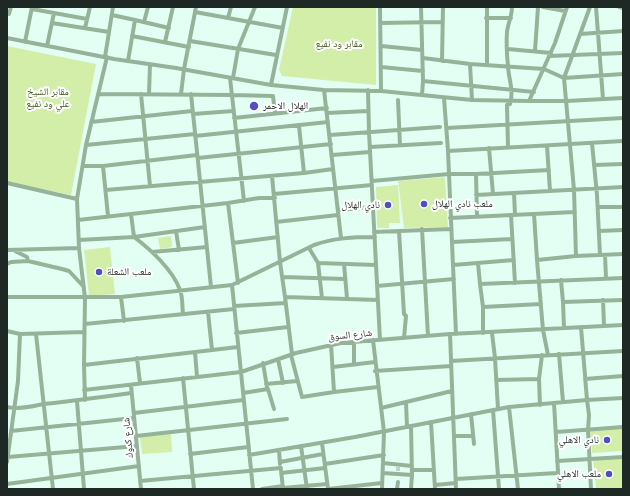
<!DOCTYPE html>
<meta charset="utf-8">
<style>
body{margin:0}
#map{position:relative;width:630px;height:496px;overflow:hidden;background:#e3fff3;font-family:Quicksand,sans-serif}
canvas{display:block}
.frame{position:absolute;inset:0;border:8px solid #1e2824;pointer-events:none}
</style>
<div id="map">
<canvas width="630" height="496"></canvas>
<div class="frame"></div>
</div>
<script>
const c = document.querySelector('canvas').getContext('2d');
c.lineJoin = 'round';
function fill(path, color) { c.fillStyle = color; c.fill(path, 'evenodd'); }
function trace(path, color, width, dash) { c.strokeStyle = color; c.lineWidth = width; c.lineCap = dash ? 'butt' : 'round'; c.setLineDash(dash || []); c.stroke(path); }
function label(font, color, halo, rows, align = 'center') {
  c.font = font + ' Quicksand,"Noto Naskh Arabic",sans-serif'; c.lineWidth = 4; c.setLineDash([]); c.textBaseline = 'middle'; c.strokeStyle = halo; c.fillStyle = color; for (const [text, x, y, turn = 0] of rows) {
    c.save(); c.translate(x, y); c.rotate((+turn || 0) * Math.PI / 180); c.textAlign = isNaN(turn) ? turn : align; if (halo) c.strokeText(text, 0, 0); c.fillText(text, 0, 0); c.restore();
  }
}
fill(new Path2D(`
 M293,7H376V85L282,76L279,70Z
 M7,46L96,64L71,195L7,182Z
 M445,177L448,227L404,228L398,181Z
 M398,185L400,223H389V228H377L376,187Z
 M171,236L172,247L160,249L158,238Z
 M110,247L115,294L89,296L84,250Z
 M623,428V451L592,453L590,430Z
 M171,434L172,452L142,454L140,437Z
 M623,456V489H596L593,459Z`), '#d3eea9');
trace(new Path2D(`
 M398,471V467`), '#bcd4ca', 4, [4, 2]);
trace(new Path2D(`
 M380,7L381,91
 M421,7L423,81L422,95
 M487,7V65
 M543,7L565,11
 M596,7L603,99
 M619,7L623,8
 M32,9L87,19
 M195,12L283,28
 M9,14L11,7
 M112,15L135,20L128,61
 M228,18L231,7
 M486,18H511
 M135,20L169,28
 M144,22L148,7
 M52,23L109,32
 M380,23L442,22
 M85,28L90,7
 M580,34L623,31
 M132,36L189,47
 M7,38L114,59L176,68L271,85L324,90L381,91L472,100L529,101L555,43L567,7
 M190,41L276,55
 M25,42L32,7
 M165,42L173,7
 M47,46L54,13
 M381,46L422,50
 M508,49L551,53
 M535,51L538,7
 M549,56L623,53
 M105,57L113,7
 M423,58L470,64L544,69L564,78L623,74
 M442,61L443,7
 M470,64L472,100
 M381,67L423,71
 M230,78L244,201
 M233,78L238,49L255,7
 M423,81L534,92
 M271,85L287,7
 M324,90L341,238
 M368,90L369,132L380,340
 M98,94L232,95L273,96L275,113
 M141,94L150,186
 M149,94L150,64
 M181,94L184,69L196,7
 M191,94L211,287
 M444,98L448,151L456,334
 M398,100L400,145
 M529,101H567L623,98
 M327,113L368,111
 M193,114L233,111
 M234,118L327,108
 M91,122L192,111
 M299,126L304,173
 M447,128L623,118
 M330,135L440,127
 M195,136L328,122
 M592,143L597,195L600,255
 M86,145L195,134
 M547,146L550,191
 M370,147L441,143
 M508,147L507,105L510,104C514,91 509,80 508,67C507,56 506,43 507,32C508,23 512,16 512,7
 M489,148L493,194
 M448,151L623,141
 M332,155L370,152
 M198,158L331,144
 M594,165L623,164
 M83,166H103L197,155
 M103,166L108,216
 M476,174L477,217
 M272,176L280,262L285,297L292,354
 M372,181L449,174H476L549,170
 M7,183L77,199
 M106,190L304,173L333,169
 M514,193L515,215
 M274,194L372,185
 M476,195L623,187
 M228,203L238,283
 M598,207H623
 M338,210L373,207
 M131,214L134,237C150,249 173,270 180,290C183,297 182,307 183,314
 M534,214L537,260
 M511,215L515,283
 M450,218L575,212
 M78,220L228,203L259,198H275
 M276,222L338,215
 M422,229L428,336
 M176,231L179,250
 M399,231L404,314L406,316L404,338
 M599,231L623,230
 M374,232L451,229
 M79,240L134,237L205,227
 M452,242L512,239
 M233,243L278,237
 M309,248L318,263L322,298
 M7,250L79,248
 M15,251L27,257L28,261
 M152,252L207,247
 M605,255L606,278
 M576,256L574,190L564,78L590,7
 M318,263L376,265
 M478,263L480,284
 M7,264L11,262L28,261L62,269L69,271L84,287
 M344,264L347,298
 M453,265L514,260
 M283,277L345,279
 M561,280L563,302
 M232,285L253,489
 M377,286L454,279
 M7,297H121L232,285L314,245C334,238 353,237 375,237
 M121,297L124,321
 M285,297L378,300
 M603,300L604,326
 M234,306L286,303
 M483,307L541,304
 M208,312L212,350
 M85,324L234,309
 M581,327L587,400L589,415L588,430L591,489
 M564,328L563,302L623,300
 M7,331L20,334
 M236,333L288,327
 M483,333V307L480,284L623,278
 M492,333L495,358L498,409
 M36,334L53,489
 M450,334L456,489
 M373,340L384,432L382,489
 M331,344L334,392L378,387
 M195,352L197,377
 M559,354L563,402
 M291,355L302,397L334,392
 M548,355L543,330L537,260L576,256L623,254
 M137,358L140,383
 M278,359L283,383
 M451,361L623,351
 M263,363L267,387
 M354,364V342
 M84,365L238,347
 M333,367L375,362
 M375,371L451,366
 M183,378L194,489
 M585,379L623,376
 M496,380L539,379
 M266,384L297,381
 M131,385L141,489
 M84,390L241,372L296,353L341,343L450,334L623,325
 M243,393L268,389L274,409
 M85,400L84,365L85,298L79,248L77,199L86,145L107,57
 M77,401L84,489
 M406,402L407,427
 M554,403L559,489
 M540,405L539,379L542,355
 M7,407C19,410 32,406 44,404C73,401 102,397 131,393
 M509,407L518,489
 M381,408L452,391
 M493,410L499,489
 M134,413L243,400
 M471,414L474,444
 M431,422L435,489
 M411,426L412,475L411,489
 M11,431L134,418
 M556,432L623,427
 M136,436L287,419
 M454,436H473
 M322,443L328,489
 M301,446L307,489
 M279,450L280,464
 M190,454L248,447
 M249,455L355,437L509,407L587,400L623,398
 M8,457L137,446
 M557,461L623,457
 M7,462L18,381L20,334L84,332
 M280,462L323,454
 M383,463L412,466
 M325,464L384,455
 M281,470L283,489
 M412,470H434
 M281,473L325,468
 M383,473L412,475
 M456,479L557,473
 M140,481L281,468
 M7,484L139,466
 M435,485L456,483
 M283,488L327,484
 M262,489L283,486
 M328,489L382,483
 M397,489L398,482`), '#96b399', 4);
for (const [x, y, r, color] of [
 [254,106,5,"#514dc4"],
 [424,204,4,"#514dc4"],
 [388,205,4,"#514dc4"],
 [99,272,4,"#514dc4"],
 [607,440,4,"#514dc4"],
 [609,474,4,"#514dc4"]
]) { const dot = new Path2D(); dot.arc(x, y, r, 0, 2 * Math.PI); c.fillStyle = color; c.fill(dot); trace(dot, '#fff', 1.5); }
label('10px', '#445720', '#fff', [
 ["مقابر ود نفيع",339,44],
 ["مقابر الشيخ",48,92],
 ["علي ود نفيع",48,104]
]);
label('10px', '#1e2824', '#fff', [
 ["الهلال الاحمر",263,106],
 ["ملعب نادي الهلال",432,204],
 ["نادي الهلال",380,205,"right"],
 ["ملعب الشعلة",107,272],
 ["نادي الاهلي",599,440,"right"],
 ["ملعب الاهلي",601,474,"right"]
], 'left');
label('10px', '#1e2824', '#fff', [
 ["شارع السوق",350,335,-6],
 ["شارع كدوك",128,438,-95]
]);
</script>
